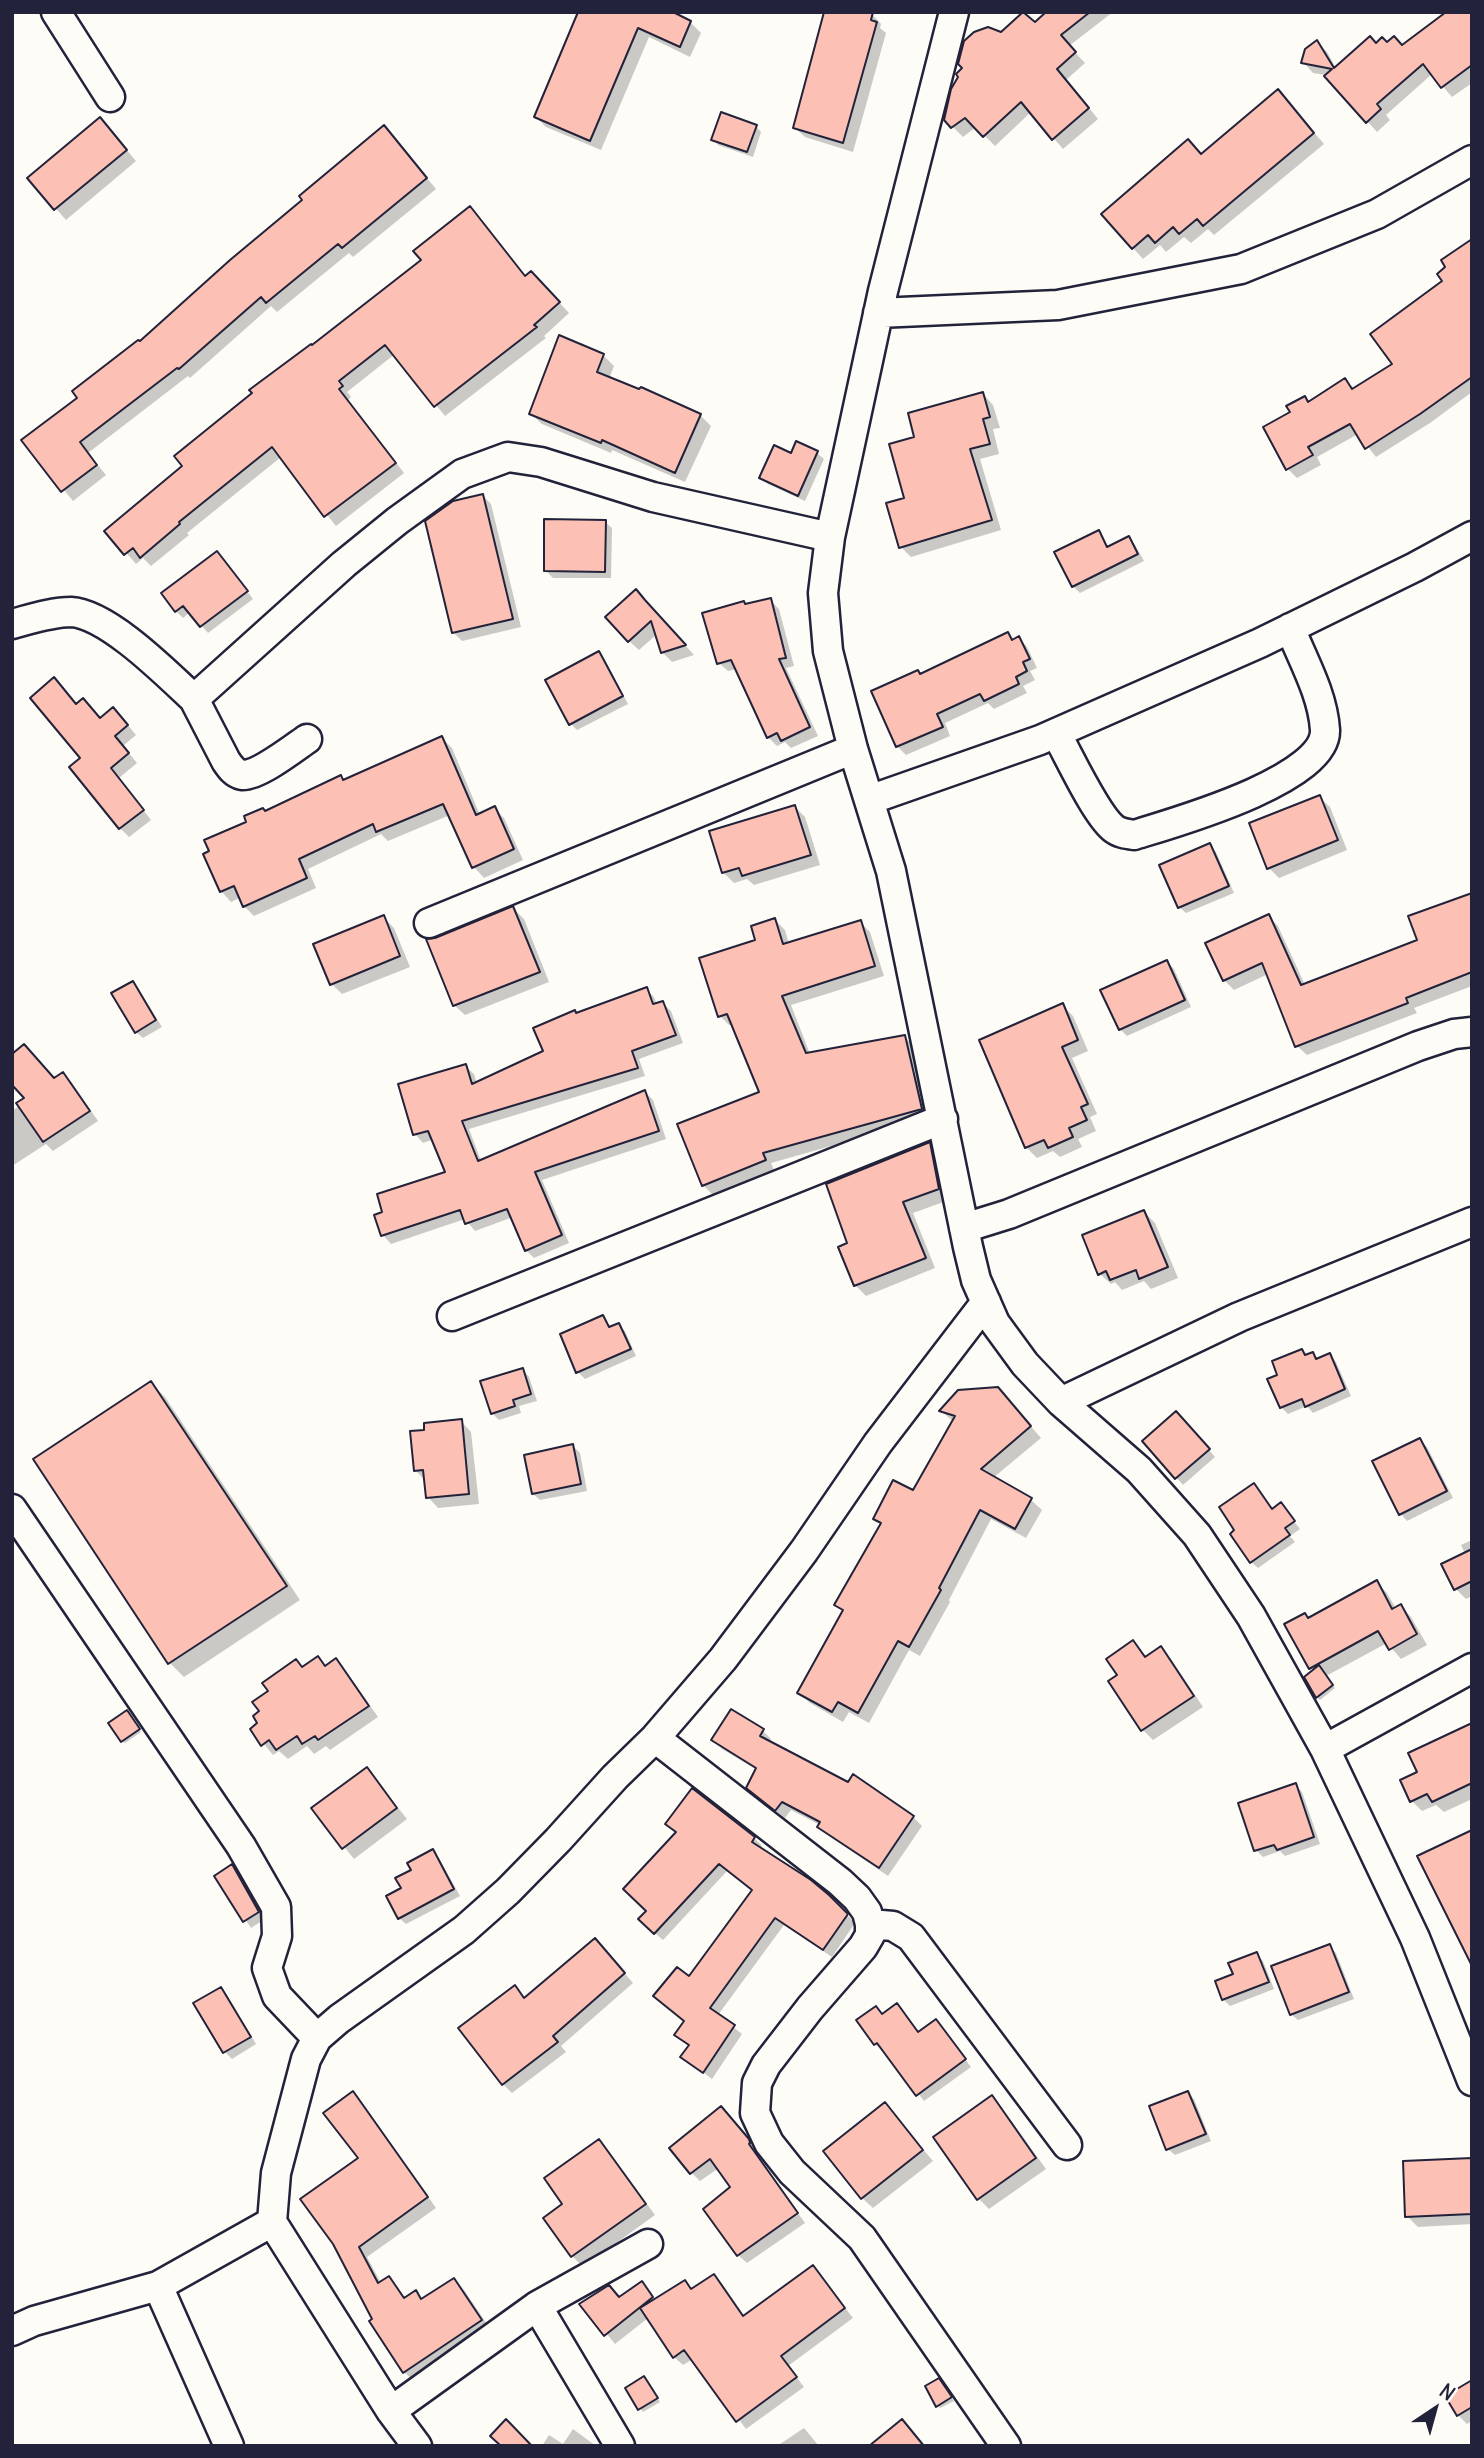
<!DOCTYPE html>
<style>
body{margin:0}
#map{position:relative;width:1484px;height:2458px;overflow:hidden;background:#fdfcf7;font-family:Delius,sans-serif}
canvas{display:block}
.frame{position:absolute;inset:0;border:14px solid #22223b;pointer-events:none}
.north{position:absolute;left:1400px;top:2374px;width:70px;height:70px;-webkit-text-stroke:5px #fdfcf7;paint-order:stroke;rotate:36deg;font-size:19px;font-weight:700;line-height:28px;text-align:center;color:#22223b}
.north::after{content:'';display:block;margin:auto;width:24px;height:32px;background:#22223b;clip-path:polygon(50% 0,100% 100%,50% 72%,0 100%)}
</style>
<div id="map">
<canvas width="1484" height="2458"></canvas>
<div class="frame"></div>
<div class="north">N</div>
</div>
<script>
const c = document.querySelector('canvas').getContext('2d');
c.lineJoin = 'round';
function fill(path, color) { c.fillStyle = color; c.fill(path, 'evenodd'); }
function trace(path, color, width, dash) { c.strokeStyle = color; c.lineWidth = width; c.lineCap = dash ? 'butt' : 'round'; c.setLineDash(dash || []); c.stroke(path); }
fill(new Path2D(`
 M581,12L690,22L701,33L690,57L649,37L601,150L546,127L536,117Z
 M870,12L881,24L880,28L886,33L853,152L805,137L795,128Z
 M1049,12H1113L1069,46L1085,63L1066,80L1098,119L1063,149L1031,112L995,146L976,127L963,137L946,120L1001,34L1035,25Z
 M1472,12V83L1452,97L1432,74L1386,115L1390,120L1377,132L1326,75L1313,73L1303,62L1317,42L1327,52L1336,68L1376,45L1402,47Z
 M1288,102L1324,144L1214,235L1208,229L1191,243L1184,237L1166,252L1160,245L1143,259L1133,248L1202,155Z
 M100,119L136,161L66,220L29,178Z
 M756,126L761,132L753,157L718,145L713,139Z
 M394,138L436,189L353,257L349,253L277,312L271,306L190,378L188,376L88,453L106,475L73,501L24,441L79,398L140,344Z
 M526,278L541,283L569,313L544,336L546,338L445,416L395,354L347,392L351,397L348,400L404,473L336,526L281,457L187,533L189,535L151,566L143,558L136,564L107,531L185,467L254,393Z
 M1444,282L1472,360V392L1430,423L1376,457L1358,434L1317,457L1321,465L1297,478L1288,469L1292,413L1304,398L1309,403L1345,380L1355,389L1394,364Z
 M560,338L604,356L614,366L609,379L700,415L711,426L685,482L612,450L611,453L542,424L531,414Z
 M983,394L993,405L1000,428L993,429L999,454L980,459L1001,530L911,557L901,547L917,438Z
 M797,443L817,453L824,459L805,501L768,484L761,478L792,455Z
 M483,496L491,504L521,627L462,641L453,632Z
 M605,522L612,528L611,578H553L546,571Z
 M1098,532L1109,548L1129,538L1135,545L1144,561L1080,593L1073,586Z
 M223,560L253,599L208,633L190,612L183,618L176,611Z
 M770,600L779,609L794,666L786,668L818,736L791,748L785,742L777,746L768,737L737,669L728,671L719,663L744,603L747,606Z
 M645,601L694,655L672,662L662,652L657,634L639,650L629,641Z
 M1008,634L1014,640L1019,638L1027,647L1037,668L1030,671L1035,680L1023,686L1027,693L994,709L988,703L945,723L950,736L906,755L897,746L921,676Z
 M598,654L605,660L628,704L577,730L571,724Z
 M77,705L100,719L122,718L136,735L123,746L137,763L119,778L151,820L129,837L120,828L83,758Z
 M442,738L452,748L480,815L494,808L504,818L523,860L484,878L474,867L450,815L388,841L381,834L308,869L316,888L254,916L244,906L241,897L231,902L221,891L205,855L266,813L340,777L344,781Z
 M1319,797L1330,807L1347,850L1279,878L1269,868Z
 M795,807L805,817L820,865L754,885L747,879L734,883L723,872Z
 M1210,845L1216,852L1234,893L1186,913L1179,907Z
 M1472,894V986L1414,1008L1417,1013L1307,1055L1297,1046L1268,974L1234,990L1224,980L1268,916L1278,926L1305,985L1419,941Z
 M513,908L524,919L549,982L465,1015L454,1005Z
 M383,917L394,928L410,967L342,994L332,984Z
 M775,920L785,930L789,944L860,922L870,932L884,976L791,1005L810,1054L904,1037L914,1046L930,1118L771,1163L774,1170L713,1195L703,1185L761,1093L733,1024L729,1025L720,1016L757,941Z
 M1167,962L1174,969L1191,1007L1127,1036L1120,1029L1103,991Z
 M132,983L139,990L162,1027L143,1038L136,1032Z
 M646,989L654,997L657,1005L663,1003L671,1011L683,1043L639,1059L645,1076L469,1129L481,1161L645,1092L653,1100L666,1139L542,1180L569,1243L534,1258L526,1250L513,1217L475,1231L465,1219L391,1244L383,1235L447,1173L434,1139L423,1143L415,1134L465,1066L474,1074L477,1084L545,1052L577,1014Z
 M1062,1005L1073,1016L1088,1051L1072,1058L1097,1114L1090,1117L1096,1131L1078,1139L1082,1147L1060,1157L1053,1151L1037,1158L1026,1147Z
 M63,1074L72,1083L98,1121L53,1151L46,1144L12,1166V1111Z
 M929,1144L940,1155L949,1200L913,1213L935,1268L866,1296L855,1285Z
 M1144,1212L1155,1223L1178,1278L1151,1289L1144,1281L1122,1290L1115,1282L1111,1284L1100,1274Z
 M603,1317L611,1328L618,1325L625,1331L636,1356L585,1379L578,1372Z
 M1302,1351L1306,1356L1312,1354L1318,1360L1329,1355L1336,1362L1351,1396L1313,1413L1307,1406L1288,1414L1281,1407L1279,1376Z
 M523,1370L529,1377L537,1401L519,1406L521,1413L499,1420L492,1413Z
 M151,1383L165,1397L300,1600L184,1677L170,1663Z
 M1008,1400L1041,1438L993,1478L1031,1500L1042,1510L1026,1538L991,1519L949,1600L950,1602L920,1656L909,1650L869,1723L849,1712L843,1722L810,1703L799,1693L844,1612L836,1605L881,1525L875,1519L914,1493L954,1422L941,1411Z
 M1183,1420L1215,1457L1183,1485L1144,1441Z
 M461,1421L471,1432L479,1504L438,1508L428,1497L426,1481L415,1470Z
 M1420,1440L1427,1447L1453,1498L1407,1521L1401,1514L1375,1462Z
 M573,1446L580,1453L587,1491L540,1500L533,1494Z
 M1281,1505L1300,1529L1290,1536L1295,1542L1258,1568L1251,1562L1273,1510Z
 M1472,1540V1596L1466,1599L1456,1589L1465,1554L1461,1545Z
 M1377,1583L1387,1593L1396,1609L1401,1606L1411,1617L1427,1645L1401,1659L1387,1643L1326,1676L1335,1688L1320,1700L1317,1697L1314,1671L1310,1668L1309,1619Z
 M1133,1643L1147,1657L1161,1648L1171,1659L1203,1707L1153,1740L1143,1730L1120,1676Z
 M318,1659L326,1667L335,1661L346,1671L378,1717L330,1750L326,1746L314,1754L307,1746L288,1759L279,1751L273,1755L252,1729L303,1669Z
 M130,1715L141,1732L125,1743L122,1741Z
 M1472,1728V1799L1444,1812L1436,1805L1422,1811L1412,1801L1419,1773Z
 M763,1731L771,1739L769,1743L848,1784L853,1776L913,1817L922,1826L888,1876L828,1835L820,1825L791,1810L785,1818L757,1796V1770L722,1749L714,1740Z
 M367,1769L407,1819L354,1859L314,1809Z
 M1295,1785L1302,1792L1320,1844L1285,1856L1280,1851L1263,1857L1256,1850Z
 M693,1791L754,1838L762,1846L760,1849L828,1896L855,1923L832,1957L784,1925L718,2015L742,2034L712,2079L683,2057L690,2047L677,2035L686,2021L689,1979L753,1891L727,1871L663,1940L648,1927V1911Z
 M433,1852L439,1858L460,1896L406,1924L399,1918L403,1889L413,1870Z
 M232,1866L239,1873L265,1919L251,1928L216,1877Z
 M1329,1946L1336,1953L1354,1999L1298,2020L1291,2014Z
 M604,1949L633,1983L561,2046L566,2052L512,2093L503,2084L514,1987L526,1999Z
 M1256,1954L1263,1961L1274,1989L1230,2006L1223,1999L1235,1975Z
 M220,1989L227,1995L256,2044L232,2059L225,2052Z
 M876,2008L883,2015L903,2012L919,2033L936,2021L971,2067L924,2101L884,2049L882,2051L875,2044Z
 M353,2093L362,2103L436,2208L367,2257L381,2283L389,2279L405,2299L416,2292L423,2300L454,2280L464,2290L491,2330L414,2381L404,2372L374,2320L334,2243L360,2159Z
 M1188,2093L1194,2099L1211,2141L1175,2155L1168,2149Z
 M992,2098L1002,2108L1046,2169L989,2209L978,2198Z
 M885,2104L933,2161L873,2208L862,2198Z
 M730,2117L757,2150L756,2154L805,2223L747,2263L738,2255L733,2187L719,2168L700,2181L691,2172Z
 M599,2141L609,2152L655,2215L583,2267L572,2256L545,2218L564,2205Z
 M1472,2160V2224L1418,2227L1407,2216Z
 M813,2267L853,2318L788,2366L804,2387L746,2429L693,2359L683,2365L674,2357L648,2318L615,2344L582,2304L620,2298L642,2283L656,2300L684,2282L693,2290L714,2276L723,2285L745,2317Z
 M647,2381L660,2402L643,2412L627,2389Z
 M1472,2382V2421L1467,2424L1458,2415Z
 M941,2383L954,2401L940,2408L938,2406Z
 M804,2428L819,2446H777Z
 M573,2429L596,2446H542L549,2435L563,2444Z`), '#0003');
const building = new Path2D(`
 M578,12H673L691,21L680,47L638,28L590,141L534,117Z
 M824,12H873L871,20L877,22L843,143L793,128Z
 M1023,12L1035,22L1046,12H1090L1061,35L1076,52L1057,69L1089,108L1052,140L1021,102L983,137L965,118L951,128L944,120L951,89L958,77L956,74L962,68L958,64L964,41L974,32L988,27L1001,32Z
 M1446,12H1472V65L1441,88L1423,64L1377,104L1381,109L1366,123L1324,76L1332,69L1301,63L1305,49L1317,40L1334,68L1370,36L1376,43L1382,37L1387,42L1394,36L1402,45Z
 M1278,89L1314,133L1203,226L1197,219L1179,234L1173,227L1155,243L1148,235L1132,249L1101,214L1188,139L1201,154Z
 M721,112L757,125L747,152L711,140Z
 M100,117L127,150L54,210L27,178Z
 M384,125L427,178L342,248L338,244L266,303L261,297L179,369L177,368L80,442L97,465L61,492L21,440L77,398L72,391L138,340L140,341L230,260L302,200L299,196Z
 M470,206L525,276L531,271L560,302L534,325L537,327L434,407L385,345L339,381L343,386L339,389L396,463L324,517L272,447L179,522L180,524L140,558L133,548L124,555L104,531L182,466L174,456L252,393L249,390L311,344L312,345L421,260L413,251Z
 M1472,239V377L1420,414L1365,449L1350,424L1308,447L1313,455L1286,470L1263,427L1290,412L1286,406L1305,396L1308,402L1345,378L1352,389L1392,364L1370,334L1442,281L1437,274L1445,267L1441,260Z
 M559,335L604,354L597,372L639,389L641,387L701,414L675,473L602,440L601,443L529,414Z
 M983,392L990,417L983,419L990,444L970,449L992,520L899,548L886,503L904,498L889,444L914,437L908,413Z
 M796,441L818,451L798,496L759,478L774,445L791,453Z
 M483,494L513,619L452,633L425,521L453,501Z
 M544,519L606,520L605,572L544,571Z
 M1099,530L1107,547L1129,536L1138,554L1072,587L1054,552Z
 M217,551L248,591L200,627L183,606L175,612L161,593Z
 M636,589L645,600L686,645L661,653L651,621L628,642L605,617Z
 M771,598L786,658L779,659L810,727L781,741L777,733L767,738L731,660L717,664L702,613L744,601L745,604Z
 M1008,632L1012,640L1019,636L1030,659L1023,662L1027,671L1016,677L1019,684L984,701L980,694L937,714L943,727L896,747L871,691L918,670L920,674Z
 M599,651L623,696L569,725L545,680Z
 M54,677L76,704L83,698L100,718L113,707L128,725L115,736L129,753L111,768L144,810L119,829L69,767L80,758L30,698Z
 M442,736L476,815L495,806L514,849L472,868L443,804L376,832L373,824L299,859L307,878L243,907L234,886L220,892L203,854L209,851L204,840L246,822L244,816L263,808L265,811L341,775L343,780Z
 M1320,795L1338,840L1267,869L1249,823Z
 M795,805L811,855L742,876L739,868L722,873L709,831Z
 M1210,843L1229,886L1178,908L1159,865Z
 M1472,893V972L1406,998L1408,1003L1295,1047L1262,963L1223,981L1205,943L1269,914L1301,985L1417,940L1408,916Z
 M513,906L540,972L453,1006L426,939L435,938Z
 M384,915L400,956L330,985L313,944Z
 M775,918L783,944L861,920L875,966L782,996L806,1053L905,1035L922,1109L763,1153L766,1160L702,1186L677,1124L759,1092L727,1014L718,1017L699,958L755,940L751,926Z
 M1167,960L1185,1000L1119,1030L1100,990Z
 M133,981L156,1020L135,1033L111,993Z
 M647,987L653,1004L663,1001L676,1035L632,1051L638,1068L462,1121L478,1161L645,1090L659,1131L535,1172L562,1235L525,1251L507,1209L465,1224L460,1210L381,1236L374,1215L382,1212L377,1194L445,1172L428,1131L413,1135L398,1084L466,1064L472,1084L543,1051L533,1028L575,1010L576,1013Z
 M1063,1003L1078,1040L1062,1047L1088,1104L1081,1107L1087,1120L1069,1128L1073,1137L1048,1148L1044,1140L1025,1148L979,1040Z
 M24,1044L54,1078L63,1072L90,1111L43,1142L16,1103L24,1098L12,1085V1054Z
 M930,1142L939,1189L903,1202L926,1258L854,1286L838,1247L847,1243L826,1184Z
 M1144,1210L1168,1267L1139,1279L1136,1270L1110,1280L1106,1271L1098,1275L1082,1235Z
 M603,1315L609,1327L619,1323L631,1349L576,1373L560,1334Z
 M1302,1349L1305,1355L1313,1352L1316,1359L1330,1353L1345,1389L1305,1407L1302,1399L1280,1408L1267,1379L1277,1375L1272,1361Z
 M523,1368L531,1394L513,1400L515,1406L491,1414L480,1381Z
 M151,1381L287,1586L168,1664L33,1459Z
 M998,1387L1031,1426L981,1469L1032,1498L1015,1529L980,1510L939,1588L941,1590L909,1647L898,1641L858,1713L838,1702L832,1712L797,1693L843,1610L834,1605L881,1523L873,1519L893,1480L913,1490L955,1416L939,1411L958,1390Z
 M1176,1411L1210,1449L1175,1479L1142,1441Z
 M462,1419L469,1494L426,1498L423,1470L414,1471L410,1431L424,1430V1423Z
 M1420,1438L1447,1491L1399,1515L1372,1461Z
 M573,1444L581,1484L532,1494L524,1455Z
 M1254,1483L1272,1509L1281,1502L1295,1521L1285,1528L1290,1535L1250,1563L1230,1534L1234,1530L1219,1507Z
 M1472,1549V1581L1454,1590L1441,1564Z
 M1377,1580L1392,1609L1401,1604L1417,1634L1389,1650L1378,1631L1309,1669L1284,1624L1305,1613L1308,1618Z
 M1133,1640L1145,1657L1161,1646L1194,1696L1141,1731L1108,1681L1117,1675L1106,1659Z
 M318,1656L325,1666L336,1658L369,1706L318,1740L315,1736L302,1744L297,1736L276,1750L269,1740L261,1746L250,1729L257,1723L253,1716L259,1711L252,1702L268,1691L262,1683L296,1659L302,1667Z
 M1319,1665L1333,1685L1316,1698L1304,1677Z
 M731,1709L764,1729L760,1736L848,1782L853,1774L914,1816L879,1868L817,1827L820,1822L782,1802L775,1811L746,1788L756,1768L711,1740Z
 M127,1710L140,1729L121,1742L108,1723Z
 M1472,1723V1783L1432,1802L1427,1794L1410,1802L1400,1780L1417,1772L1408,1753Z
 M367,1767L397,1808L342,1849L311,1808Z
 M1296,1783L1314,1837L1277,1850L1274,1845L1254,1851L1238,1803Z
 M692,1788L755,1837L752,1842L811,1880L829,1895L848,1914L823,1950L775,1918L710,2008L735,2025L703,2073L680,2057L689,2045L674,2035L684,2021L653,1996L677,1967L689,1976L752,1890L719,1864L654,1934L638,1919L646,1911L623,1889L676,1832L665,1824Z
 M1472,1830V1966L1417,1856Z
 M433,1849L454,1889L398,1919L386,1896L401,1888L395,1878L411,1870L407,1863Z
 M232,1864L259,1912L243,1922L214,1876Z
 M595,1938L625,1973L553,2036L558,2042L502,2085L458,2028L515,1985L524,1998Z
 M1330,1944L1349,1992L1290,2015L1271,1966Z
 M1257,1952L1269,1982L1222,2000L1215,1981L1233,1974L1228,1963Z
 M221,1987L251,2037L223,2053L193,2003Z
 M897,2003L918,2032L936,2019L966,2059L916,2096L877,2043L874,2045L856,2020L876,2006L882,2014Z
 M353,2091L428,2197L359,2247L378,2283L389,2276L404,2298L416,2290L421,2299L454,2278L482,2320L403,2373L369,2321L372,2319L333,2244L300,2199L358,2158L323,2113Z
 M1188,2091L1206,2134L1166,2150L1149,2106Z
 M992,2095L1036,2158L977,2200L933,2137Z
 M885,2102L923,2150L861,2199L823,2151Z
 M721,2106L749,2139L750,2143L749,2144L798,2213L737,2256L703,2209L730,2187L710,2159L690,2174L669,2148Z
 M599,2139L646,2204L571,2257L543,2218L562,2204L544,2178Z
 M1472,2158V2214L1405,2217L1403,2161Z
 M813,2265L845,2308L781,2356L797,2377L736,2422L684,2350L673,2358L640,2308L685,2280L691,2289L714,2274L743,2316Z
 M642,2281L653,2297L604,2336L579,2304L609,2285L619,2297Z
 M644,2376L658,2398L638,2410L625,2388Z
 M939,2378L952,2397L936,2407L925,2386Z
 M1472,2380V2407L1457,2416L1445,2396Z
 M506,2419L532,2446H501L490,2436Z
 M902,2419L924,2446H869Z`);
fill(building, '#fcc1b4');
trace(building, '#22223b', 2);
const minor = new Path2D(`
 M56,12L110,97
 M954,12L883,291L830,537L823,593L828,651L853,749L891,871L968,1247L976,1280L995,1323L1025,1364L1061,1402L1139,1470L1197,1535L1251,1616L1325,1749L1415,1938L1472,2081
 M878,313L1058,305L1241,269L1377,214L1472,160
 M12,624C31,619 52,612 71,612C108,614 167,674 194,699L344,564L397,521L462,474L508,457L541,462L653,497L830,537
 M194,699L226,761C230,767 234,773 242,775C258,776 294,748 307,739
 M1056,733C1069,756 1095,813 1113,828C1119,833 1126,834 1134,835C1173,823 1327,780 1325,730C1323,695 1303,660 1290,628
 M869,800L1040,740L1260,643L1415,567L1472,536
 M429,923L853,749
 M964,1228L1009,1214L1418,1046L1454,1034L1472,1032
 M452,1316L943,1119
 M1061,1402L1239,1317L1472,1222
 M12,1509L241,1846L276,1907L277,1936L267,1968L277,1996L317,2038
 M655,1738L840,1882L857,1898L867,1912L870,1924V1935L863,1947L810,2008L766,2065L757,2083L755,2113L769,2143L792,2172L862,2238L1006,2446
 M1325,1749L1472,1668
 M870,1924L893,1926L911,1937L1067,2145
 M158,2286L229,2446
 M537,2306L648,2244
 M12,2331L34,2321L158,2286L272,2222
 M391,2411L537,2306L620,2446
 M417,2446L391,2411L272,2222L276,2173L306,2059L317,2038L339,2019L464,1930L508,1891L558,1840L615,1777L655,1738L723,1659L804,1551L878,1443L986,1302`);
trace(minor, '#22223b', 33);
trace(minor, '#fdfcf7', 28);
</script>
